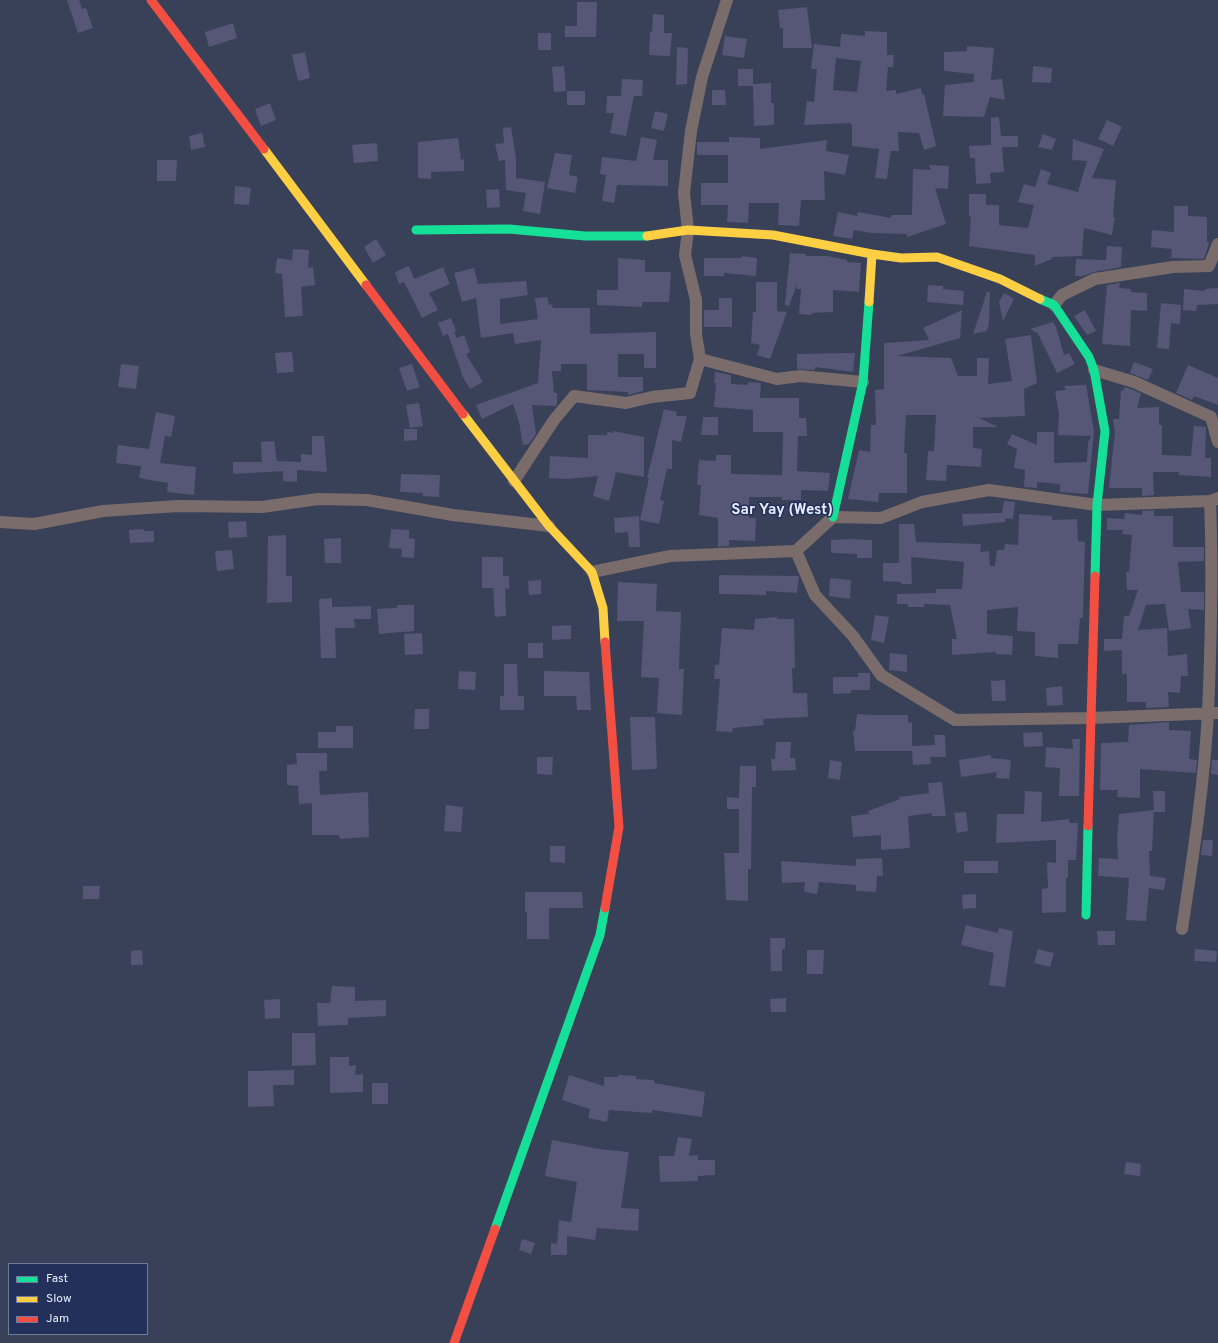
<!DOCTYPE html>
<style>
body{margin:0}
#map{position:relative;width:1218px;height:1343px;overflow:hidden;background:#384158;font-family:Overpass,sans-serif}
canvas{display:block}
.legend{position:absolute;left:8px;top:1263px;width:140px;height:72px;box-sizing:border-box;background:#22305a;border:1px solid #707b9b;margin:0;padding:5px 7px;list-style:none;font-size:12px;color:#e5ecfc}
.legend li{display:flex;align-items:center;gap:8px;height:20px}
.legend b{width:20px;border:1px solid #707b9b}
</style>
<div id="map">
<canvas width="1218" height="1343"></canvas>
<ul class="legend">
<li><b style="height:5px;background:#16e098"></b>Fast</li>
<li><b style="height:5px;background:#ffcf43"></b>Slow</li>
<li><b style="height:5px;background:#f24e42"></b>Jam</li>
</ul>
</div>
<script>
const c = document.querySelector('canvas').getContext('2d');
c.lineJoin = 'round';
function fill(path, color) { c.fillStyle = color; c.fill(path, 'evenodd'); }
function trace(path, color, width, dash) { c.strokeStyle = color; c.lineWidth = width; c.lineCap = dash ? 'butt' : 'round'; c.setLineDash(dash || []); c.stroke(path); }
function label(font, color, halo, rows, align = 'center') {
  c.font = font + ' Overpass,sans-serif'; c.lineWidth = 3; c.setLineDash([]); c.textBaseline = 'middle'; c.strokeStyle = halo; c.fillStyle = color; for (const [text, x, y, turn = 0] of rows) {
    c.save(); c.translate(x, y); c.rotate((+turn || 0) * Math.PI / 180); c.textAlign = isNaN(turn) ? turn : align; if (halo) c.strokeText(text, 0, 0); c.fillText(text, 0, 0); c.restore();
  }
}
fill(new Path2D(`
 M67,0H79L82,9L86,8L93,28L78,33Z
 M577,2H597L596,37H565V26H577Z
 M807,7L812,48H783V28H780L778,10Z
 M653,14L664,15V33H672L670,56L649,55L650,32H652Z
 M233,23L237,38L209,47L205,32Z
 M865,31L887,32V55H894L893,67H888L886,91L896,90V94L921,88L922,95L924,94L936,146L924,150L919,133L898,132L899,151H891L889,162L887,163H889L887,179L875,178L879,149L852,146V125L850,123L804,125L807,101L814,102L817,69H811L814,44L840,47L841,34L865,36ZM836,58L861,61L857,92L833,90Z
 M538,33H551V50H538Z
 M725,36L747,39L744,58L722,55Z
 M967,46L994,48L991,80L1002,79L1005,100L990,97L984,117L943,116L945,85L974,82V74L944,71V52L967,51Z
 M677,47L688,48L687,84L676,85Z
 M305,52L310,78L298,81L292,55Z
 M564,66L566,91L554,92L552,67Z
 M1033,66L1052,68L1051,83L1032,82Z
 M738,69H753V84L771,83V103H774V125L754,126L753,86H738Z
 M622,79L643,80L642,96H634L626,136L610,133L614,113H606L607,96H621Z
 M712,90H725L726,105H712Z
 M567,91H585V105H567Z
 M270,103L276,120L261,126L255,109Z
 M655,111L668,114L664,131L651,128Z
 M999,117L1001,136H1018V147H1002L1004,172L990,173L991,183L976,184L975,158H970L969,146L991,145V118Z
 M1107,120L1122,127L1113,146L1098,139Z
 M511,127L516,158V178L545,182L540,214L523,211L526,193L506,190L505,160L499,161L495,144L504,143L503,128Z
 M202,133L205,147L191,150L189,136Z
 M1043,134L1056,139L1052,150L1038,147Z
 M641,137L657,140L653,160H668V186L617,185L614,203L602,201L606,175L600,174L602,157L636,161Z
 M729,137L760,138V149L827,140L826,151L849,155L845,175L824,171L825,200H801L799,226L778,225L779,203H749L748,223L727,222L728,205H701V183H728V155H697V142H729Z
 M458,138L461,160L464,159V171L431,172V179L418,178V142Z
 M1073,139L1104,149L1092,178L1116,180L1113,217H1115L1112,235L1084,228L1082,256L1052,257V259L1035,266V255L969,246L971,216L969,217V194H986V205H999V225L1028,228L1034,205L1018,202L1024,184L1035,187L1041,169L1051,173L1047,184L1078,192L1087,161L1072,160Z
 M377,143L378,161L354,163L352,145Z
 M555,153L572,155L569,175L578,177L575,193L547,188Z
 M157,160H177L176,181H157Z
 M929,165L949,166L948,189L935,188L946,224L907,237V234L871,233L854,230L852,239L833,236L838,212L857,216L858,212L891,218V215H912L913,169L931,170Z
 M235,186L251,188L249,205L234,204Z
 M499,189L500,207L487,208L486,190Z
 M1174,206H1188V216L1207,217V242L1209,243L1204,259L1171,258L1172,249L1151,247L1152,230L1174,232Z
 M376,239L386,255L373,263L364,247Z
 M1107,246L1122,247L1121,267L1094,272L1083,276H1075L1076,259L1106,260Z
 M293,249L309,250L308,268L313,267L315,285L301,287L303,316L285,317L282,274L275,273L277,258L292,260Z
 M790,253L806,254V256H828L847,260V262L861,263L859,292L833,290V312L812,313L811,315L799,314L801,289H797V284L789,306L785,305Z
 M742,256L757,258L756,276L724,273V276H704V258H742Z
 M618,258L645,260V272H671L669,302H642V307L597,305V290H618Z
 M409,266L414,279L443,267L450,284L429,293L438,310L422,318L404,282L399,284L395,272Z
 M474,268L478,284L526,281L528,295L500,299V324L538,319L535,298L547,297L549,305L552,304L553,308H590V334L656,332V368H644V354H618V377H643V391L628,395V392L587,390V364H561V371H552L554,393H557V404L556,406L532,405L536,434L529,444L523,445L519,422L513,404L482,419L476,405L538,383L541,340L515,344L513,333L481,338L476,298L462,302L454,273Z
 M756,282H777V311L787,312L770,359L757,355L760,345L751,343L753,312H756Z
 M1120,283L1119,288L1131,289V292L1147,293V311L1131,310L1130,346L1102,344L1107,285Z
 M928,285L943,286V289L964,291L963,305L927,302Z
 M1218,288V304L1197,305L1196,311L1183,310L1184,289L1205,291V289Z
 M987,292H990L989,322L987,331L973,334Z
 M1004,293L1014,299L1003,321L999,302Z
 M719,298H732V327H704V310H719Z
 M1161,303L1181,305L1180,324L1171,323L1169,349L1157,348Z
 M962,310L960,338L897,356L951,358L958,376H977V358H989L988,384L1012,381L1005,339L1031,335L1037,383L1024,389L1025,416L979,418L998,427H973V448L982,449L981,467L947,465L946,481L926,480L928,451H934L936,415H906L904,453H907V493H879L878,502L848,499L859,450L870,452L871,425H876L875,390L884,389V343L929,340L923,328Z
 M1085,310L1096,331L1087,335L1074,316Z
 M451,318L456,331L454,332L457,338L464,335L470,352L466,354L483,382L470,389L461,374H462L448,334L443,336L438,323Z
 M1053,322L1056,327L1064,355L1069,353L1075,364L1057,373L1038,334H1039L1030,329Z
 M292,352L294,372L277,373L275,353Z
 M855,353L853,372L815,367V370L797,369V354Z
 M1134,362L1153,369L1148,380L1130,373Z
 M121,364L139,366L136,389L118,387Z
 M412,364L420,387L407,391L399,368Z
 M1188,365L1218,378V405L1194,396L1192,400L1176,393Z
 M715,372L731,375V384L748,385V382L761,383L760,398H799V418H806L807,436H798L797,471L830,473L828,491L801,490V500H782V497H749V518H756L755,541L729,540V546L718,547V518L699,515L701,485H697L699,460L716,461V455H731V474L782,475L783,432H753V410L714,407L716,383H714Z
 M1086,385L1094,431L1088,494L1060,492V484L1037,482V488L1024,487L1025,470L1014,468L1017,449L1007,444L1012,434L1037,445V432H1054V463L1087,462L1088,443L1091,436L1058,435L1059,414L1055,391L1066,390L1064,386Z
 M1125,387L1141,393L1137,408L1159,407V425H1162V455L1191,456L1194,426L1206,427L1205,458H1211V477L1179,475V472H1153L1154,495L1142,496V488H1109L1115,432L1113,419H1119L1121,390L1123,391Z
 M419,403L423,426L410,428L406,405Z
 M664,409L677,412L676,416H687L681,442L672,440V469H667L660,500L664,501L659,524L640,520L649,478H647Z
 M156,412L175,416L171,437L165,436L160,463L196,467L194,495L167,492L168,483L139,478L141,466L116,463L118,445L149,449Z
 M703,417H718V435H701Z
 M404,429H417V440L404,441Z
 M613,431L644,437V477L616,472L609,501L593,496L598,476L567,479L549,478L550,456L588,458V435H607V432L613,433Z
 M312,436H324L327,472L297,470V482L283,481V471L233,474V462H262L261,442L274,441L277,461L301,462V454L312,455Z
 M401,474L440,475L439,497L422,496L423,493L400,492Z
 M1004,501L1015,502L1013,519L1005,518V522L963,526L962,514L1002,513Z
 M1154,510V516H1173V547H1204V561L1178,562L1181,592H1204V610L1188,609L1191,628L1169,631L1165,604L1146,605L1138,630L1167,628L1168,656L1187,654L1188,676H1181L1180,693L1168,692L1169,707L1146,708V702H1127V674H1122V650L1104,651V639H1122L1124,616H1129L1138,590H1127L1126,572H1129L1132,535L1122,534L1123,530H1107V518L1124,519L1125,513L1142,515V511Z
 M1019,514L1052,516V520L1077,519L1078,541L1085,542L1083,618H1080L1078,644H1058V658L1035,656V632L1017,631L1018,607L987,610V634L1013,636L1012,655L996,654V652L952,655V639H957L950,605L924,604V607H908V604H897V594L936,593V589H962L964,562L911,557L912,584H901V582L883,581V563H899V524H914L916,542L981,544L980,552L989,551L990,566H995L997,550H1004L1005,544L1018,545Z
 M639,516L640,547H629L628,532L615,533L614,518Z
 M246,521L247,537L229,538L228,522Z
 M144,529V531H154V542L130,543L129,530Z
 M391,529L409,530V538L415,539L414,558L401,557L402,549L389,548Z
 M286,535V576H292V602L267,603L268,536Z
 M341,538V563H325L324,539Z
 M851,539L872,540V558H857V554L831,553V540Z
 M232,550L234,569L217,571L215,551Z
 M482,557H503V576H509V589L505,588L506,616L495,617L493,588H482Z
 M719,575L799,576L797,593L766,591V595L719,594Z
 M830,578L851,580L850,599L829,596Z
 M541,580V594L529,595L528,581Z
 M618,582L657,584L656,611L681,612L679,669H684L682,715L657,713L659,678L641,677L644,621H617Z
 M332,598V607L371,606V619H354L355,628H335L336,658H321L319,599Z
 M397,605H414V631L379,634L377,609L397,608Z
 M875,615L889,617L884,643L871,640Z
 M777,617V619H794L795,668H792L793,693H807L808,717L763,719L764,725L733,728L732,732L716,731L720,679H714L715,665H719L722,628L754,630L755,619Z
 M571,625V639L552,640V626Z
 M422,633L423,654L405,655L404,634Z
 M528,643H543V658H528Z
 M890,653L907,655V672L889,670Z
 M504,664H517L518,696H524V710H500V696H504Z
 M459,671L476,672L475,690L458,689Z
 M544,671L589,672L591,710H577L576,696H544Z
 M858,673H870V690H851V693L833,694V677H858Z
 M1005,680L1006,701H992L991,681Z
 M1062,686L1063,705L1047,706L1046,688Z
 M415,709H429V729H414Z
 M857,714L872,715H908V722L912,723V746L935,745L934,735H945L946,757H930L931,764L913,765L912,751H855L853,731H855Z
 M630,717H655L657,769L632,770Z
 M1169,722V730L1191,731L1189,759L1197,760L1196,773L1140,769V798L1117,797L1118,790H1100L1101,743L1128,742L1129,725Z
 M336,726H353V748H318V732H336Z
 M1042,732L1043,746L1024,747L1023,733Z
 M1072,739H1080L1079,796H1059L1060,768L1045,767L1046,747L1073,749Z
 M776,742H791L790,758H795L796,770L772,771L771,759H775Z
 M296,753H327V771H319L320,795L368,792L369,837L340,839L339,835H312V803L299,804L298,786L287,785V765L297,764Z
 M991,755V758L1011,760L1009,779L996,778L997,772L961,777L959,760Z
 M537,757H553L552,775L537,774Z
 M830,760L842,762L840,780L828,778Z
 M1212,760H1218V775L1211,774Z
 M740,766H756V787H752L751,869H748V901L726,900L724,853H739V809H727V797L739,798Z
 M942,782L946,816H931L932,813L908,816L910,848L881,850V835L853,837L851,816L869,814L868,811L900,799L899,797L929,793L928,783Z
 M1025,791L1042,792L1041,822L1069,819L1070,823H1078L1076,860H1068V878H1066V912L1042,913V889L1048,888L1047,862L1056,863V840L996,843L997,814H1024Z
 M1153,791H1165V812H1154Z
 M446,805L463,807L461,832L444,831Z
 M1154,810L1152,851H1149L1150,876L1166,878L1164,890L1149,888L1146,921L1126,920L1129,878L1098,876L1099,858L1118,859L1117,838L1119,814Z
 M966,812L968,831L957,833L954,813Z
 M1203,840H1213L1212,856L1201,855Z
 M550,846H565V863L550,862Z
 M882,858L883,876H877L876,892L856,891V885L819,882L817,894L804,892L805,882L782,883L781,861L856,866V859Z
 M964,861H998V873H964Z
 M83,886H100L99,899H83Z
 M525,892H582L583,908H549V939H527V912H525Z
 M976,894V908L963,909L962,895Z
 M966,925L998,933L999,928L1013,931L1005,987L989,985L994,953L961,945Z
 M1097,931H1115V945H1098Z
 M770,938H785V949H782V971H771Z
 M1038,949L1054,953L1050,967L1034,963Z
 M1195,949L1217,951L1216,962L1194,961Z
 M142,950L143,965H131V951Z
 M807,950H824L823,974H807Z
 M332,986L355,987V1001L386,1000V1016L348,1018V1025L318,1026L317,1003H330Z
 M786,998V1012H771L770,999Z
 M280,999V1018L265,1019L264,1000Z
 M292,1033H315L316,1065L292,1066Z
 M330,1057H349V1066L356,1065L355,1075L363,1074V1092L330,1093Z
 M294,1070V1085H273L274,1106L248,1107V1071Z
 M569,1075L604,1086V1077H618V1075L636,1076V1079L654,1080V1083L705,1092L702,1117L652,1110V1113L609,1110L607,1122L588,1118L590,1109L562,1100Z
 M372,1083H388V1104H372Z
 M678,1137L692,1139L689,1156L698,1155V1160H715V1175L698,1176V1181L660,1182L659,1156H674Z
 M552,1140L599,1149L629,1152L621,1208L639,1209L638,1231L597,1228L595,1240L567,1236V1255H551V1243L557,1244L559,1220L571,1222L577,1182L545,1176Z
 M1126,1162L1141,1164L1140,1176L1124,1174Z
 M522,1239L535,1243L531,1254L519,1250Z`), '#565676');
trace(new Path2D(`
 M1054,305L1062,295L1095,279L1173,267L1209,266L1218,244
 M700,359L777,379L800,376L863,382
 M1094,370L1134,382L1211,417L1218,442
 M514,481L554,420L574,396L626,403L652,397L690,393L700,359L696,334V300L685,255L688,230L684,193L691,131L702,77L727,0
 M0,522L34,524L103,511L178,506L262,507L318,499L367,500L453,515L549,526
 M796,551L815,595L853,636L881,675L955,720L1091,718L1218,713
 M592,572L670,556L796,551L833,517L881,518L922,502L989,490L1097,505L1210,501L1218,498
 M1182,929C1193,857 1204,785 1208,713C1211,642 1213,571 1210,501L1217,499`), '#7b6c6c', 12);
trace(new Path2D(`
 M416,230L509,229L585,236H647
 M1040,299L1054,305L1089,357L1094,370L1105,431L1097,505L1095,576
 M833,517L863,382L869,302
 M1086,915L1088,826
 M495,1229L600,935L605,908`), '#16e098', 9);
trace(new Path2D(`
 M264,149L366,285
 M647,236L688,230L773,235L872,254L869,302
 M872,254L901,258L937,257L1000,279L1040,299
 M463,414L549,526L592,572L603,608L605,642`), '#ffcf43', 9);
trace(new Path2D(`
 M151,0L264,149
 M366,285L463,414
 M1088,826L1095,576
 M605,908L619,827L605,642
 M454,1343L495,1229`), '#f24e42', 9);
label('bold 15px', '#e5ecfc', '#22305a', [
 ["Sar Yay (West)",782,511]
]);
</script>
